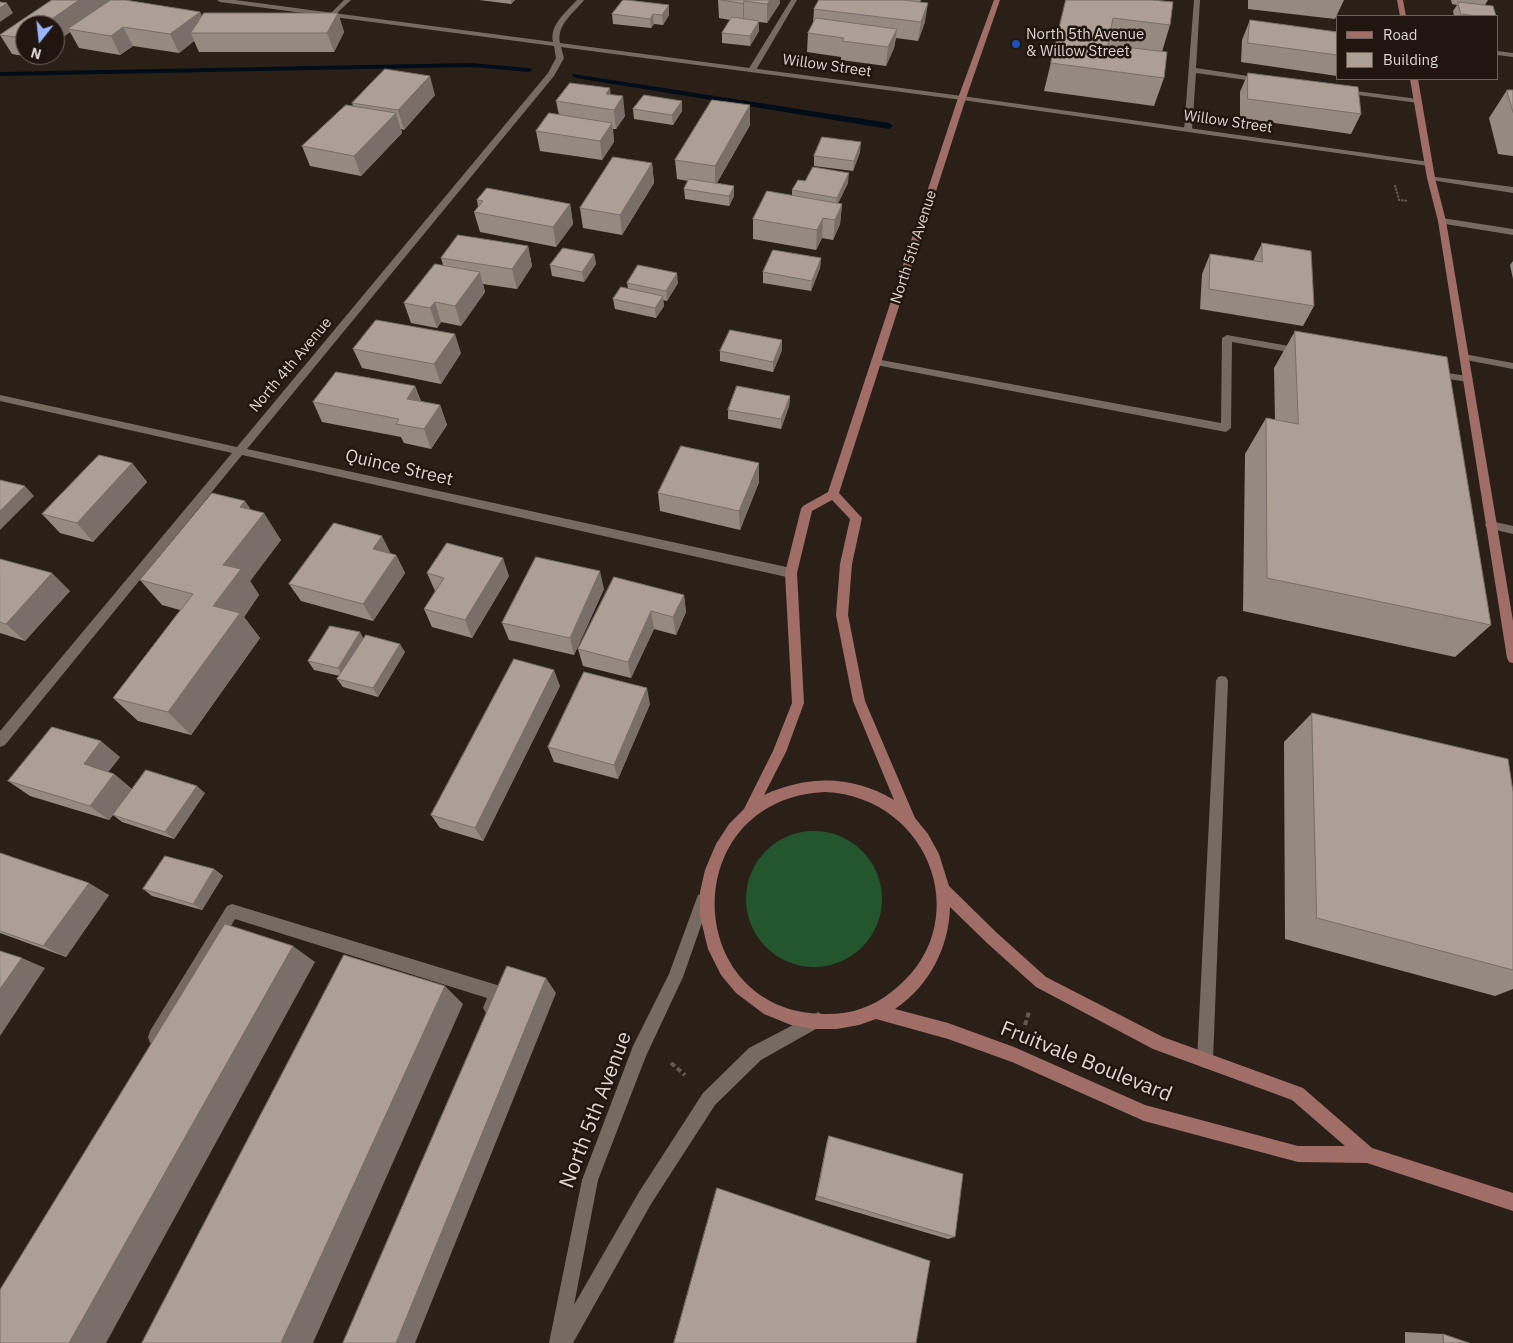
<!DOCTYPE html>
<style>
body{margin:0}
#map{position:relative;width:1513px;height:1343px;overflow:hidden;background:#2a2018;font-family:"IBM Plex Sans",sans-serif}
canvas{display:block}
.legend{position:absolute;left:1336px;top:15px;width:162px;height:65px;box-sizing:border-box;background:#21160f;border:1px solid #6c635c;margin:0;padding:6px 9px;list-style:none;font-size:15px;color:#ddd6d0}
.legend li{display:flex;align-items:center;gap:10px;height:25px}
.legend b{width:25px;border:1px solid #6c635c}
.north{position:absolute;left:15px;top:15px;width:50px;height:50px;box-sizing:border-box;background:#21160f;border:1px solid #6c635c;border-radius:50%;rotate:196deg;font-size:14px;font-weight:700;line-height:20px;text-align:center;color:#ddd6d0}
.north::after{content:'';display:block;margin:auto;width:18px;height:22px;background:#98b5fd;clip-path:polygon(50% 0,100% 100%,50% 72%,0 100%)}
</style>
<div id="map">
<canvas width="1513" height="1343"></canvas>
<ul class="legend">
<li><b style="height:6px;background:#a06d67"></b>Road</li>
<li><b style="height:14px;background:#ad9f95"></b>Building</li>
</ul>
<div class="north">N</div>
</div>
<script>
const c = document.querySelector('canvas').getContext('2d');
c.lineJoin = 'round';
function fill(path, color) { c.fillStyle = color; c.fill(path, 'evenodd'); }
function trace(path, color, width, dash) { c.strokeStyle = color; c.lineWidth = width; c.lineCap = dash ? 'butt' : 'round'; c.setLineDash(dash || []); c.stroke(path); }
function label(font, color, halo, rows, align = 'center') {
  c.font = font + ' "IBM Plex Sans",sans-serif'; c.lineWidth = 5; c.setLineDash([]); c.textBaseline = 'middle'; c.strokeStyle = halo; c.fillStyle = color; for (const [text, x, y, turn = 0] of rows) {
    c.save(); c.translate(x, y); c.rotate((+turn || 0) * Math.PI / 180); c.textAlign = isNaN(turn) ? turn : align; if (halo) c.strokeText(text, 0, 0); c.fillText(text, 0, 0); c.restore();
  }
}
fill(new Path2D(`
 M746 899a68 68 0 1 1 136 0a68 68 0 1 1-136 0Z`), '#23562d');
fill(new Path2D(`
 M471,63L529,68L533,70L529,72L471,67L0,76V72Z
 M573,74L889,123L893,126L889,129L576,78L572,76Z`), '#000d18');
trace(new Path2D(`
 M1395,185L1399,200L1408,201`), '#625951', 2, [2.5, 1]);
trace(new Path2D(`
 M1025,1025L1029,1012
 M671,1063L685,1075`), '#625951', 4, [5, 3]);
fill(new Path2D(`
 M344,0H351L334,16H330V14Z
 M791,0H797L756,70L749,72L748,70Z
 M1194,0H1200L1196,68L1261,78L1265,80L1261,82L1196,73L1192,130L1188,132L1184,130Z
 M1497,51L1513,53V57L1497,55Z
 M1340,89L1418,99L1422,101L1418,103L1343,93L1339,91Z
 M1227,335L1300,348L1305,351L1300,354L1232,342L1231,428L1226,432L876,365L871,362L876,359L1221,423L1222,338Z
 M1464,354L1513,363V369L1461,359V355Z
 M1433,371L1468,376L1473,379L1468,382L1429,376V372Z
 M1491,521L1513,526V534L1487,528L1485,525L1487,522Z
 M1222,676L1226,677L1228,681L1213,1060L1211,1066L1205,1068L1199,1066L1197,1060L1216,681L1218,677Z
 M232,904L497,985L502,988L505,993L496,1013L491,1016L486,1013L483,1008L487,998L235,919L162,1043L156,1045L150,1043L148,1037L150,1031L227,906Z`), '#776a61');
fill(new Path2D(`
 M217,0H235L553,42C549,25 567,11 577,0H584C574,13 556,25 560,43L962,96L1429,162L1433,164L1429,166L962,100L561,47L564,58L554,76L247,449L791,568L797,573L795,576L791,578L242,455L5,745L0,747V731L232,453L0,401V395L237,447L548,73L556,58L554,46L220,2Z
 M1428,176L1513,187V193L1431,180H1428Z
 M1442,218L1513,229V235L1439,223L1438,221Z
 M703,893L708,895L710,900L683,977L646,1056L598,1180L574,1305L639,1192L703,1093L749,1048L818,1012L823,1015L826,1020L823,1025L761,1060L715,1105L651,1204L573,1343H549L582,1180L633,1046L669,974L698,895Z`), '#776a61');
fill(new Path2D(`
 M994,0H1000L966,98L839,493L862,518L852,564L848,615L865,701L915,818L928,834L939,854L949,886L997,933L1046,977L1163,1037L1303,1088L1372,1148L1513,1193V1211L1367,1163L1298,1162L1144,1121L1012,1062L948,1039L876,1019L859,1025L837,1029H813L791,1025L764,1014L736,993L721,975L708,949L700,916V892L705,870L716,844L729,824L744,809L773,751L792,703L785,573L801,509L803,506L828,492L958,98ZM832,500L850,519L840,564L836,615L853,701L894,800C852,775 808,775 764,795L786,752L804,703L797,573L812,511ZM825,792C932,797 979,928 890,993C871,1008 848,1015 823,1014C681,1011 676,799 825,792ZM950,907L987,943L1036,987L1153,1049L1292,1100L1345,1146H1298L1145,1105L1014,1047L948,1023L895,1009C929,986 949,948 950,907Z
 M1397,0H1403L1406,16H1400Z
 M1410,79H1418L1435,178L1446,221L1513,621V663L1509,662L1507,658L1438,221L1427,178Z`), '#a06d67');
fill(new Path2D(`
 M52,0H125L200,12L202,16L204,13H338L344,32L334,52H199L194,41L179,53L133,46L120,55L79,48L70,32L55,43V25H25V55H39L35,58L12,54L0,35Z
 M479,0H515L511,4Z
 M718,0H780V3L767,23L759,22V31L750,46L722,43V33L730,20L719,18Z
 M819,0H921L920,2L925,22L918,41L896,38L894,48L886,66L841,60V57L807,52L808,33L813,24L814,9Z
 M1066,0L1170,25L1162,52L1164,78L1154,106L1044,91Z
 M1248,0H1344L1335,19L1248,9Z
 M1451,0H1488L1485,5L1496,16H1454L1453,11L1457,5L1452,4Z
 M669,5V15L663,25L654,24L651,28L613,24L612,14Z
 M1250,20L1337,32V76L1241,62L1242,40Z
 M1248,73L1361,114L1351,134L1240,118V92Z
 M1507,90H1513V156L1498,154L1489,118Z
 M610,94L625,116L616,129H613L614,142L602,160L540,151L536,131L559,115L556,101Z
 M435,95L404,130L401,129L402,133L361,176L310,166L302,146L353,106L352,103Z
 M633,109L682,111L673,125L634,119Z
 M750,125L717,183L734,186V196L729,206L685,199L684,189L688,181L677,179L675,160Z
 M860,152L853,171L814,166V156Z
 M652,163L654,183L622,235L583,228L580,208Z
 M805,181L848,183L838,203L842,204L840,224L833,240L822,238L816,250L753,239V219L792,196V190Z
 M477,200L570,204L573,224L556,247L480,232L474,212L478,207Z
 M1262,243L1314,306L1303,326L1200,309L1202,274L1210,254L1253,261Z
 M528,246L532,266L517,289L483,284L485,292L461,326L441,322L437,328L411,323L404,303L443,265L441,258Z
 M594,254L596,264L584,282L552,276L550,265Z
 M821,258L820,268L811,291L763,283V272Z
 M1513,261V279L1510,265Z
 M627,283H678L667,301L663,300L664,306L656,318L615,309L613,299L628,289Z
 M1295,331L1491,625L1455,657L1243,611L1245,454L1266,418L1275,420L1274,368Z
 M353,349L461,353L441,384L362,368Z
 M782,350L773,372L720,361V351Z
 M415,386L421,401L440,405L447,425L431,449L404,443L401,437L322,422L313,402Z
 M790,396L789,406L781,429L728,419V410Z
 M132,463L147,482L93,542L60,533L42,514Z
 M759,482L740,530L660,511L658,493Z
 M251,510L281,540L250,581L259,595L244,617L260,638L191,735L138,721L113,698L180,610L162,605L140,580Z
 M391,554L396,555L405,573L373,621L301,601L289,584Z
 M0,559L70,591L25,641L0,633Z
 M427,573L509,576L472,638L432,627L424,609L435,591Z
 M604,589L574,655L509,640L502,623Z
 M684,595L686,612L676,635L654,629L631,678L583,666L578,649Z
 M364,639L405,652L378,697L343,687L337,679L340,676L314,670L308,661Z
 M560,686L483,841L440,828L431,815Z
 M650,704L618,779L554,762L548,747Z
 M1312,713L1513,792V989L1495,996L1285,939L1284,742Z
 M120,757L108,772L114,774L132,789L205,793L174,839L122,822L113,815L109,820L30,796L8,781Z
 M0,853L109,895L66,957L0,933Z
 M214,869L223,876L202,910L152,896L143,889Z
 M829,1136L955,1237L948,1239L815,1200L827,1141Z
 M1405,1332L1443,1334L1444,1343H1405Z`), '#958980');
fill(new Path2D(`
 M79,0H111L68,29L70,32L55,43V25H43Z
 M511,0H515L511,4Z
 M770,0H780V3L767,23V4Z
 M744,1V20L743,22V3Z
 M7,3L13,13L0,22V8Z
 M928,3L925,22L918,41L921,22Z
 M669,5V15L663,25L662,15Z
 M200,12L208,31L191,33L194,41L179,53L170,34Z
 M338,13L344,32L334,52L327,33Z
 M653,14L654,24L651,28L650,19Z
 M759,21V31L750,46V36Z
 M123,27L133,46L120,55L111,36Z
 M897,29L894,48L886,66L888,47Z
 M430,76L435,95L404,130L398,110Z
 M610,88L612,108L606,94Z
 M623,96L625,116L616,129L614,110Z
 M682,101V111L673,125L672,115Z
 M750,105V125L715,186V166Z
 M396,113L402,133L361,176L354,156Z
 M612,123L614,142L602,160L600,141Z
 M861,142L860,152L853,171L854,161Z
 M652,163L654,183L622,235L620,215Z
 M849,173L848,183L836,208L837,198Z
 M734,186V196L729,206V196Z
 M570,204L573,224L556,247L553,227Z
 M842,204L840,224L833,240L835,220Z
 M823,218L822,238L816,250L817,230Z
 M528,246L532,266L517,289L512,269Z
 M594,254L596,264L584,282L582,272Z
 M821,258L820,268L811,291L812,281Z
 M480,272L485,292L461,326L455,306Z
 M677,273L678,283L667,301L666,291Z
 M663,296L664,306L656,318L655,308Z
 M435,302L441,322L437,328L430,308Z
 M455,334L461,353L441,384L434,364Z
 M782,340V350L773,372V362Z
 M415,386L422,406L407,399Z
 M790,396L789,406L781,429V419Z
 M440,405L447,425L431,449L424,429Z
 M132,463L147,482L93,542L77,523Z
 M759,463V482L740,530L739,511Z
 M25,486L34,496L0,530V511Z
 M245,501L258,520L264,513L281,540L250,581L259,595L244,617L260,638L191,735L168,712L213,606L223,565L240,507Z
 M382,536L391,554L373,549Z
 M396,555L405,573L373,621L363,604Z
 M503,558L509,576L472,638L465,620Z
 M600,571L604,589L574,655L570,638Z
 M52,573L70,591L25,641L6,624Z
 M684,595L686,612L676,635L673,617Z
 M651,611L654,629L631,678L628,662Z
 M360,632L365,641L344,677L338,668Z
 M400,644L405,652L378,697L373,688Z
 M554,670L560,686L483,841L475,828Z
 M647,688L650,704L618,779L614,765Z
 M101,741L120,757L103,779L84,764Z
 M114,774L132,789L109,820L90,806Z
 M197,786L205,793L174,839L165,832Z
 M214,869L223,876L202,910L193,904Z
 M89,883L109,895L66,957L43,946Z
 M293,946L315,962L106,1343H69Z
 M22,958L45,968L0,1036V989Z
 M546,978L556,993L415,1343H396Z
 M445,986L463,1004L313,1343H281Z`), '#796f68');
const building = new Path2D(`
 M52,0H79L43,25H25V38H24L0,35Z
 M111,0H125L200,12L170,34L123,27L111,36L68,29Z
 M623,0H627L669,5L662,15L653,14L650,19L612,14Z
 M721,0H770L767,4L744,1L743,3Z
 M819,0H903L928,3L921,22L814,9Z
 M1066,0H1152L1173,2L1170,25L1113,18L1108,45L1167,52L1164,78L1051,63Z
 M0,2L7,3L0,8Z
 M1458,2L1493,6L1496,16H1478L1461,14Z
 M204,13H338L327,33H191Z
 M732,17L759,21L750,36L722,33Z
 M816,18L897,29L888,47L842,41L844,38L808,33Z
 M1250,20L1337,32V55L1248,43Z
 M385,69L430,76L398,110L352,103Z
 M1248,73L1358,87L1361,114L1248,99Z
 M570,83L610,88L606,94L623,96L614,110L556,101Z
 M1507,90H1513V112Z
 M644,95L682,101L672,115L633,109Z
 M712,100L750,105L715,166L675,160Z
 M346,105L396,113L354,156L302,146Z
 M549,113L612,123L600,141L536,131Z
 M822,137L861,142L854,161L814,156Z
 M613,157L652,163L620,215L580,208Z
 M813,167L849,173L837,198L792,190L798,180L805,181Z
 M689,179L734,186L729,196L684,189Z
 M487,188L570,204L553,227L474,212L483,201L477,200Z
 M767,191L842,204L835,220L823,218L817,230L753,219Z
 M458,235L528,246L512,269L441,258Z
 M1262,243L1311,251L1314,306L1209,289L1210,254L1262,262Z
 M563,248L594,254L582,272L550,265Z
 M773,250L821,258L812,281L763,272Z
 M435,264L480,272L455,306L435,302L430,308L404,303Z
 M638,265L677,273L666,291L627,283Z
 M621,287L663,296L655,308L613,299Z
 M376,320L455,334L434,364L353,349Z
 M730,330L782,340L773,362L720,351Z
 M1295,331L1447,357L1491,625L1267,578L1266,418L1298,424Z
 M336,372L415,386L407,399L440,405L424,429L396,424L399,419L313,402Z
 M737,386L790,396L781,419L728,410Z
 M681,446L759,463L739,511L658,493Z
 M99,455L132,463L77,523L42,514Z
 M0,480L25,486L0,511Z
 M212,493L245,501L240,507L264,513L223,565L241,569L213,606L240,613L168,712L113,698L193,594L140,580Z
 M334,523L382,536L373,549L396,555L363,604L289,584Z
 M447,543L503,558L465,620L424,609L444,578L427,573Z
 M536,557L600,571L570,638L502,623Z
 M0,559L52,573L6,624L0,622Z
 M614,577L684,595L673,617L651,611L628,662L578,649Z
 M330,626L360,632L338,668L308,661Z
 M366,635L400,644L373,688L337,679Z
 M514,659L554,670L475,828L431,815Z
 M584,672L647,688L614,765L548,747Z
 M1312,713L1508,759L1513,792V970L1317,918Z
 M52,727L101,741L84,764L114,774L90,806L8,781Z
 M146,770L197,786L165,832L113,815Z
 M0,853L89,883L43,946L0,931Z
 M165,856L214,869L193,904L143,889Z
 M225,924L293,946L69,1343H0V1290Z
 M0,951L22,958L0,989Z
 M344,955L445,986L281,1343H142Z
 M507,966L546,978L396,1343H343Z
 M829,1136L963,1174L955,1237L817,1196Z
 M717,1188L930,1261L916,1343H674Z
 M1443,1334L1469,1343H1444Z`);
fill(building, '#ad9f95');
trace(building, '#796f68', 1);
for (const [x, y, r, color] of [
 [1016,44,5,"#1a4fb4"]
]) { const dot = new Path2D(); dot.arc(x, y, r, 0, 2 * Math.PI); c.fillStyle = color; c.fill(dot); trace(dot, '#21160f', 2); }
label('15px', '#ddd6d0', '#21160f', [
 ["North 5th Avenue",1026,35],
 ["& Willow Street",1026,52]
], 'left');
label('15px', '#ddd6d0', '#21160f', [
 ["Willow Street",827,66,8],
 ["Willow Street",1228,122,8],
 ["North 5th Avenue",914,247,-72],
 ["North 4th Avenue",291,365,-50]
]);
label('18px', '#ddd6d0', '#21160f', [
 ["Quince Street",399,468,13]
]);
label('21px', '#ddd6d0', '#21160f', [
 ["Fruitvale Boulevard",1086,1062,22],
 ["North 5th Avenue",596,1110,-69]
]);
</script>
